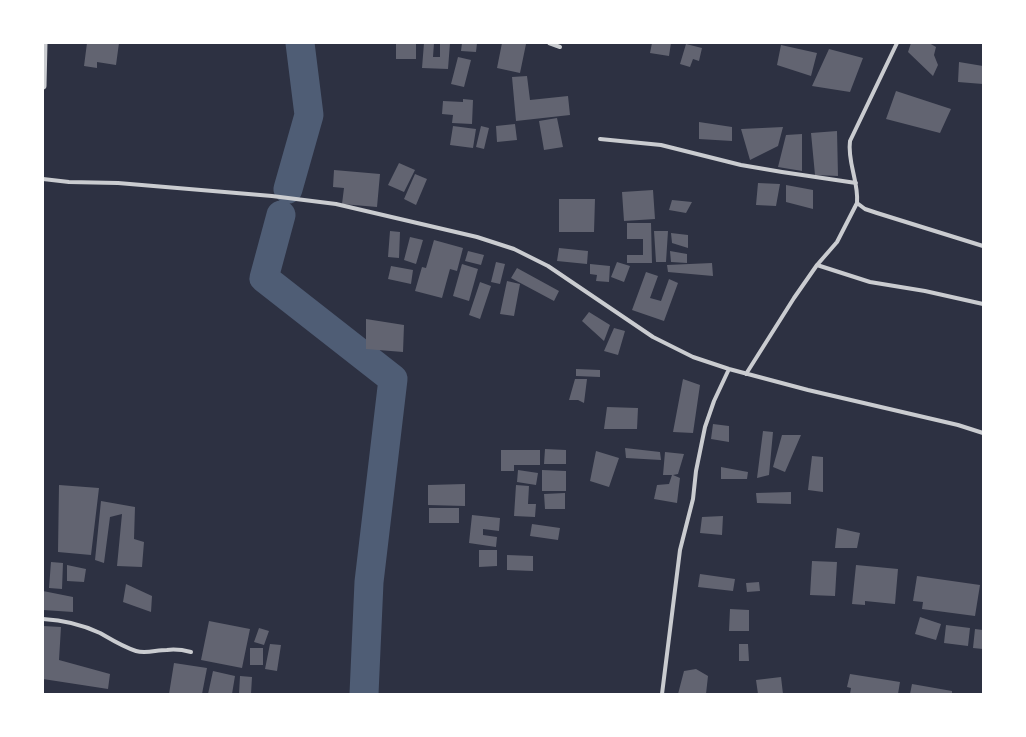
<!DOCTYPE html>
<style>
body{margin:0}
#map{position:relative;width:1026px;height:737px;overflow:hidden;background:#2d3142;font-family:Arial,sans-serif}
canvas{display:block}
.frame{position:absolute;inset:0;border:44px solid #fff;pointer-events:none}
</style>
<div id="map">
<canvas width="1026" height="737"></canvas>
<div class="frame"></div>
</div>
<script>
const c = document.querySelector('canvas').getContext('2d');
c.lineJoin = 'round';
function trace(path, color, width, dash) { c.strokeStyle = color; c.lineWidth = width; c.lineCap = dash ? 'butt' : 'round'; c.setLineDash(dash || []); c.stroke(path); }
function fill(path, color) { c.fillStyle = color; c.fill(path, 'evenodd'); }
trace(new Path2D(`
 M288,189L309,115L300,43
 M281,215L264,278L393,379L369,582L364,694`), '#4f5d75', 29);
fill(new Path2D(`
 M87,43H119L116,65L97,62V68L84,66Z
 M396,43H416V59H396Z
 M424,43H434L433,57H440V43H450L448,69L422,68Z
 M462,43H477L476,52L461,51Z
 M502,43H520L526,44L520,73L497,68Z
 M652,43H671L669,56L650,53Z
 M911,43H929L936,47L934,55L938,65L933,76L908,52Z
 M686,44L702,48L699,61L693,59L690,67L680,64Z
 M781,45L817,53L811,76L777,65Z
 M829,49L863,58L850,92L812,86Z
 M458,57L471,60L464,87L451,84Z
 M959,62L983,66V84L958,82Z
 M527,76L530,100L568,96L570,115L516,121L512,77Z
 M896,91L951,109L940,133L886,119Z
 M463,99L473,100L472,124L452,123L453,115L442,114L443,101L463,102Z
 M557,118L563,147L544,150L539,121Z
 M699,122L732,127V141L699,139Z
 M515,124L517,140L497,142L496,126Z
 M453,126L476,129L473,148L450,145Z
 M481,126L489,128L484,149L476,147Z
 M783,127L778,146L750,160L741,129Z
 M837,131L838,176L815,175L811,133Z
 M802,134V171L778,167L786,135Z
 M399,163L415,170L404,192L388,185Z
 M334,170L380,174L377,207L342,204L344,188L333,187Z
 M415,174L427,179L416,205L404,199Z
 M758,183L780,184L776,206L756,205Z
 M786,185L813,190V209L786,202Z
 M653,190L655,219L624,221L622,192Z
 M559,199H595L594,232H559Z
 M672,200L692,202L686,213L669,210Z
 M627,223H651L652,263H627V255H643V239H627Z
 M390,231L400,232L399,258L388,257Z
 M654,231H668L666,262H656Z
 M671,233L688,235V248L672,243Z
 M410,237L423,240L416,264L404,260Z
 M434,240L463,248L457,271L450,269L442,298L415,291L422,267L426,268Z
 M559,248L588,251L587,264L557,261Z
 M468,251L484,255L481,265L465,261Z
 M670,251L687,254V263L671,262Z
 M496,262L505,264L500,284L491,282Z
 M617,262L630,266L624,282L611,277Z
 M712,263L713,276L668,272L667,265Z
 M462,264L478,269L469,301L453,296Z
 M590,264L610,266L609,282L596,281L597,275L590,274Z
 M391,266L413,270L411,284L388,279Z
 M517,268L559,291L554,301L511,278Z
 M646,272L658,276L650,298L661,301L669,279L678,283L664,321L632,310Z
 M507,281L520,284L514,316L500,314Z
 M480,282L491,286L480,319L469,315Z
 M589,312L610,325L604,341L582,321Z
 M366,319L404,325L403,352L366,349Z
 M614,328L625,331L618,355L604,351Z
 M576,369L600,370V377L576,376Z
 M575,379H587L584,403L578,400H569Z
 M683,379L700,385L693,433L673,432Z
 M607,407L638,408L637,429H604Z
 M713,424L729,426V442L711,439Z
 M763,431L773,432L769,475L757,478Z
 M782,435H801L785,472L773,467Z
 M625,448L660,452L661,460L626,458Z
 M545,449L566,450V464H544Z
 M501,450H540V465H514V471H501Z
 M596,451L619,458L609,487L590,481Z
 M665,452L684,454L678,474L673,475L680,478L677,503L654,499L657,485L669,484L672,475H663Z
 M812,456L823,457V492L808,490Z
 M721,467L748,472L747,479H721Z
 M518,470L538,473L536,485L517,482Z
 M542,470L566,471V491H542Z
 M465,484V506L428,505V485Z
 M59,485L99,488L91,555L58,552Z
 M516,485L529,486L528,504H536L535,517L514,516Z
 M791,492V504L757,503L756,493Z
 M565,493V509H545L544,494Z
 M101,501L135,507L134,539L144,542L142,567L117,566L122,514L110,517L104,563L95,560Z
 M429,508H459V523H429Z
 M472,515L500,518L499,531L483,529V535L497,537L496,547L469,543Z
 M723,516L722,535L700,533L702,517Z
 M532,524L560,528L558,540L530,536Z
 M837,528L860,533L857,548H835Z
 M479,550H497V566L479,567Z
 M507,555L533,556V571L507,570Z
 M812,561L837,562L835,596L810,595Z
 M51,562L63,563L62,589L49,588Z
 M67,565L86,569L84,582L67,581Z
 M856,565L898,569L895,604L865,601V605L852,604Z
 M700,574L735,579L733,591L698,587Z
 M917,576L980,585L975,616L922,609L923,602L913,601Z
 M759,582L760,591L747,592L746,583Z
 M126,584L152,596L151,612L123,602Z
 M43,591L73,597V612L43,610Z
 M730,609L749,610V631H729Z
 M920,617L941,624L936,640L915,634Z
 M209,621L250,629L242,668L201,660Z
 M946,625L970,628L968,646L944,643Z
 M43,626L61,627L59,660L110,674L108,689L43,679Z
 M259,628L269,631L264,645L254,642Z
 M975,629L983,630V649L973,648Z
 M270,644L281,645L277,671L265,669Z
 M739,644H748L749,661H739Z
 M250,648H263V665H250Z
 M174,663L207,668L202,694H169Z
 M696,669L708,676L706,694H678L684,671Z
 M213,671L235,676L232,694H208Z
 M850,674L900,682L898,694H850L851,688L847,687Z
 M240,676L252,677L251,694H239Z
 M781,677L783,694H758L756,680Z
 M912,684L952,691V694H910Z`), '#626471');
trace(new Path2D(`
 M549,43L560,47
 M600,139L661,145L741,165L782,172L856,183
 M43,179L69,182L118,183L272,196L336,204L477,237L514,249L548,266L653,337L693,357L729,369L808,390L958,425L983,433
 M857,203L865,209L877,213L983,246
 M817,265L870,282L925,291L983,304
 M746,374L794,298L817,265L837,242L857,203C859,182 847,162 850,141L897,43
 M43,619C62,620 83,625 100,633C112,640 123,647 136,651C146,654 156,650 167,650C175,649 183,650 191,652
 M662,694L680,550L693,499L696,471L705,427L714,401L729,369`), '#caccd0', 4);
trace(new Path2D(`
 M43,86L44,43`), '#caccd0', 7);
</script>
